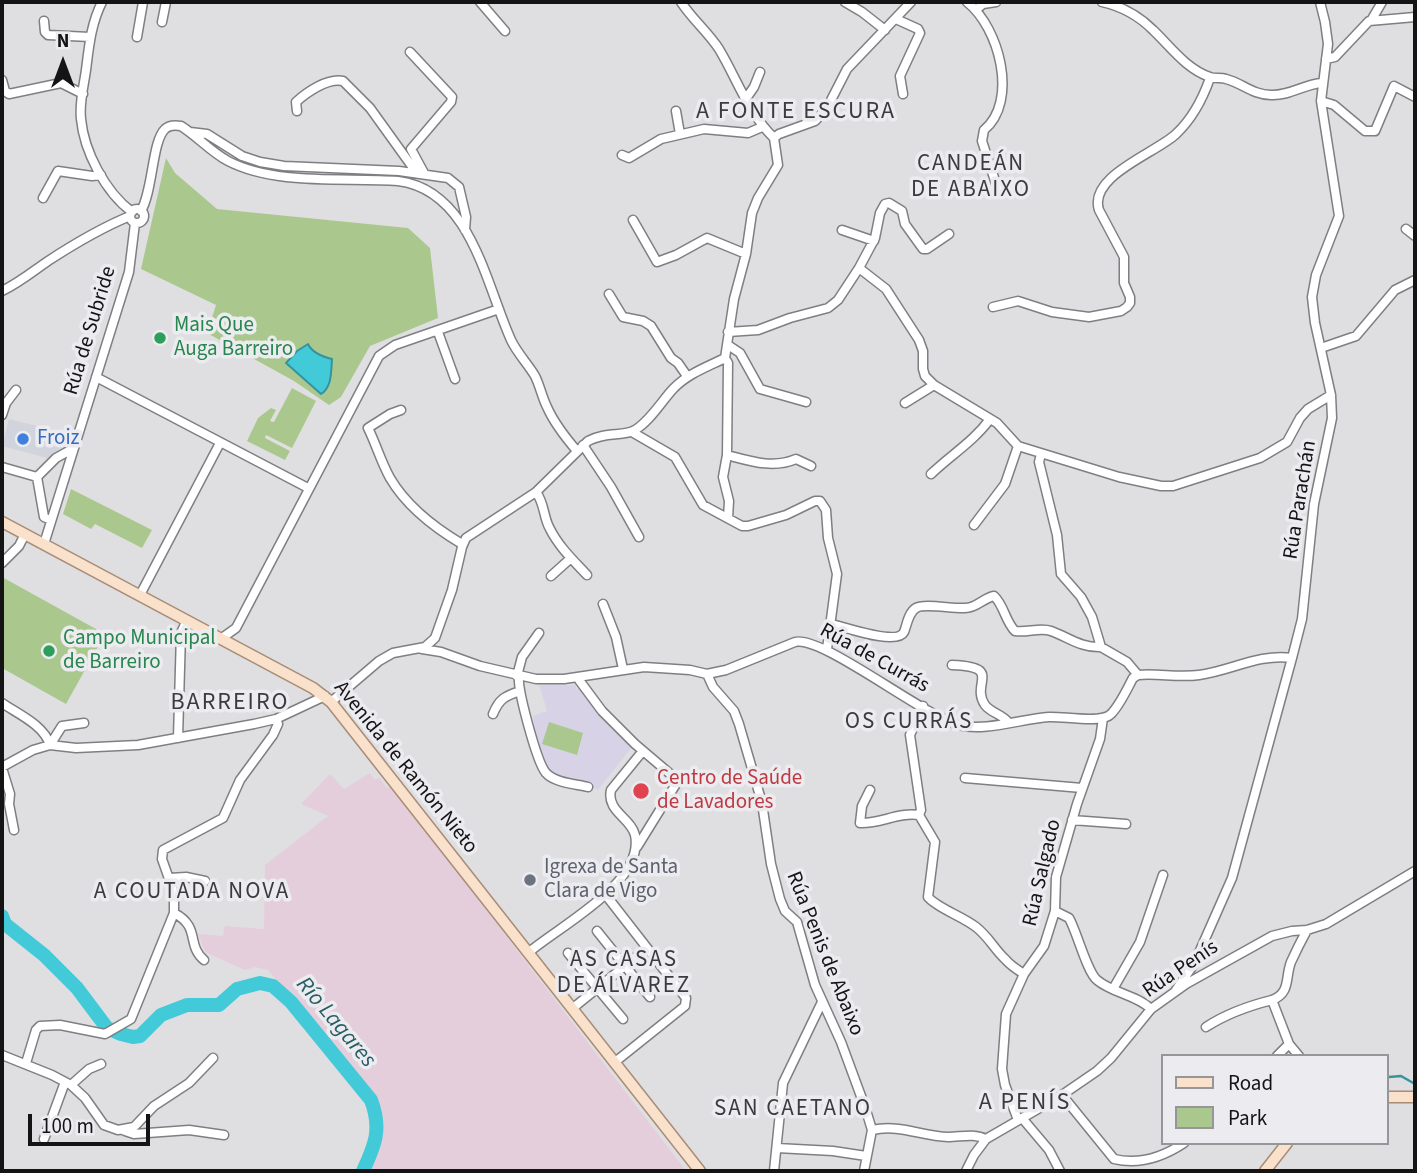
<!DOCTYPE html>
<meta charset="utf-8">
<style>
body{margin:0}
#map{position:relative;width:1417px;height:1173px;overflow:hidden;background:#dfdfe2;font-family:"Source Sans 3",sans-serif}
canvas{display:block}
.frame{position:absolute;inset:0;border:4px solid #141415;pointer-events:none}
.legend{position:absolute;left:1161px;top:1054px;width:228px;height:91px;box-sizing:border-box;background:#ececf0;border:2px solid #969698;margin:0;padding:9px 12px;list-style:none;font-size:21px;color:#141415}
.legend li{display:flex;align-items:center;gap:14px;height:35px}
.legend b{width:35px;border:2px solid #969698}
.north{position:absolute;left:28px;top:28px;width:70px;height:70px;-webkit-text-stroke:5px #ececf0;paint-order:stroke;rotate:0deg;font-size:19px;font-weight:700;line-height:28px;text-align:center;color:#141415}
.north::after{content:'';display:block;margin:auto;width:24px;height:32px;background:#141415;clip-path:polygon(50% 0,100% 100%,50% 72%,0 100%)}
.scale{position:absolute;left:28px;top:1114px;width:122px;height:32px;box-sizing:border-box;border:4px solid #141415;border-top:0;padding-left:9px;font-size:21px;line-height:24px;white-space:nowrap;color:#141415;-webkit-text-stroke:5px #ececf0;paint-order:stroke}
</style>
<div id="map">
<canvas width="1417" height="1173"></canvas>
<div class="frame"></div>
<ul class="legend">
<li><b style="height:9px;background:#fae1cc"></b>Road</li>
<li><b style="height:19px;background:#aac88d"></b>Park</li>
</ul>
<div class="north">N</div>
<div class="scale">100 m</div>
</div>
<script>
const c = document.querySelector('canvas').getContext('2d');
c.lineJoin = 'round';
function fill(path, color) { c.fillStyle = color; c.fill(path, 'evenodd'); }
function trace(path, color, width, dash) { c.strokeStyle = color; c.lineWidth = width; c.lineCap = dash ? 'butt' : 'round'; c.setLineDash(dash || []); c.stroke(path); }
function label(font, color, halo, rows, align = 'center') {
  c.font = font + ' "Source Sans 3",sans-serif'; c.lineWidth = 7; c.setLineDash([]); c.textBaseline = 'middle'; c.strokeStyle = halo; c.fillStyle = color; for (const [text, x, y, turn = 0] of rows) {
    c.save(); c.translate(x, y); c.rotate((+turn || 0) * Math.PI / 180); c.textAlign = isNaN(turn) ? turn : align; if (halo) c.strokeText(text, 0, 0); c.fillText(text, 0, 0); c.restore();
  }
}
fill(new Path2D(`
 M9,419L72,435L70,441L47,458L2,446Z`), '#d1d3dd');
fill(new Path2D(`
 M370,773L375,780L379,777L386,787L393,788L686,1171H366L380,1135V1116L376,1101L268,970L255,967L245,970L205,952L198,934L223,936L225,926L264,929L265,865L328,816L301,804L330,774L344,789Z`), '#e5cedb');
fill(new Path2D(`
 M539,685H576V689L579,688L632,747L598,790L590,785L555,776L548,771L540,756L533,716L547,711Z`), '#d8d2e7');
fill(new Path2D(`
 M166,158L175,173L217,209L408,228L430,248L438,318L370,346L341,397L329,405L294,381L207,333L216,305L141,269Z
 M292,388L316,401L292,448L266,435L265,438L290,451L285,460L247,441L258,418L271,408L276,410L270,421L274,422Z
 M71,489L152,530L142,548L95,524L91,529L63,514Z
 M2,577L105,634L66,704L2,668Z
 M549,722L583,733L577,755L542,744Z`), '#aac88d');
const water = new Path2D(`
 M308,344C312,353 324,357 332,359C331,372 332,387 321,394L286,363L297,351Z`);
fill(water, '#43cad8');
trace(water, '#35939e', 2);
trace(new Path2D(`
 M1389,1077L1401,1076L1415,1084`), '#35939e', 2.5);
trace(new Path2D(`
 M2,916L5,924L44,955L77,988L107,1028L121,1034L133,1037L140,1036L161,1015L187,1005H219L237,989L260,983L273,986L291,1002L371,1100C382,1129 375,1145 363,1171`), '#43cad8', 14);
const minor = new Path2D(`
 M102,2C91,24 89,46 86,70C84,85 79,103 81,119C84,151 105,192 132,212
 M480,2L505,31
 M681,2C692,19 708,32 719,49C737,79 748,113 774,138
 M845,2L862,12L885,30
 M967,2C999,27 1019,101 984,130L982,141L999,193
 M1102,2C1120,6 1139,16 1153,30C1170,46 1186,69 1210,77C1215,79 1221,77 1226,79C1242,83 1253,95 1271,95C1290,96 1304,84 1322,83
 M977,9L983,4L996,2
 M896,19L918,29L920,33L900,76L903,94
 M1372,19L1382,2
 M44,21L45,32L48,35L90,37
 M162,22L166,2
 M137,37L143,2
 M410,52L452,97L451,102L411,149L424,173
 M1326,59L1335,57L1369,21L1415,17
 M2,80L5,91L9,94L61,83L83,94
 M745,100L754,87L760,72
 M1321,101L1334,105L1365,131H1375L1394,86L1415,97
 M297,111L296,102C307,92 327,78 343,81L370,108L416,172
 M676,111L680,134
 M190,132L207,134L242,156L260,162L284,166L399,171L448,178L459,187L466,217L465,230
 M622,155L629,158L661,139L704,129L748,133L762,127
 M43,198L58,171L92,176L101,175
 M130 216a7 7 0 1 1 14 0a7 7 0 1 1-14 0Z
 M141,211C153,191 152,141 165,129C169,125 175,125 181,126C197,136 211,152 228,161C276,186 346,177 398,181C471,190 486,285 511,340C517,353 528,364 535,376C540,386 542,397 547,407C554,423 565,437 577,451
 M633,220L657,262L676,255L707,238L746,254
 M1406,229L1415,236
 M842,230L874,241
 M859,268L875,238L880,213L885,204L889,203L902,211L905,224L923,249H927L949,234
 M2,291C19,283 32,272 48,261C74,244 101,228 130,216
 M609,294L623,317L643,321L651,326L671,358L678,363L687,376
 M993,307L1018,301L1052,312L1089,317L1121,311L1127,307L1130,303V297L1124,283V257L1099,210C1088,176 1156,153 1176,134C1192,119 1203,98 1210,78
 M438,332L455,379
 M728,332L758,330L790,318L828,308L838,300L859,268L886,289L919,340L923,351V369L925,376L934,385L997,423L1018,446L1119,477L1161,486H1173L1260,458L1287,442L1300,418L1308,409L1331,395
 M728,345L740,353L760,389L806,402
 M1321,348L1356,336L1395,290L1415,280
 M725,358L728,363L727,455L723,477L729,501L728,518
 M96,377L308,488
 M905,403L934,385
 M401,410L390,414L368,428C376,444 381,462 390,478C407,507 435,528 462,544
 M2,415L6,403L16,390
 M632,432L675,457L703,505L742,526H748L786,515L815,501H820L826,510L828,538L837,574L827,649
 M583,445L611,487L639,537
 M1041,454L1039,462L1057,535L1061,574L1081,597L1092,617L1101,647L1127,662L1138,675
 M727,455C750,461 773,469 796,459L811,466
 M2,467L37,477
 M931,474C951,455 974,441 990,419
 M536,492C545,504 543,517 550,529C559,547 574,561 587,575
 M51,520L44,517L37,477L56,458L74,448
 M974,525L1005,484L1018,446
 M44,544L129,272L135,223
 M2,563L19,546L25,534
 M551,576L571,558
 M140,595L220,443
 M603,604L616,637L623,669
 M831,624C845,627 897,646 904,632C907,625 908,613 916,608C924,603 953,609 965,608C977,608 983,598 994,596C1004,605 1005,621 1015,631C1027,633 1040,627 1051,631C1068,637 1081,648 1101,647
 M222,638L236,628L379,356L395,345L499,309
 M422,649L441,652L480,666L536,679H564L644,667L690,670L707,674L726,670L795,642C822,635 923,716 959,725C984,732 1021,719 1049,717C1063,716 1102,724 1111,714C1120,705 1127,689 1133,678L1138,675C1158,673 1178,678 1199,675C1230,671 1260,653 1292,658
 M952,665C1004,667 970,683 985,705C991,713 1002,714 1008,722
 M707,674L713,687L734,711L739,724L762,803L771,864L780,899L785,911L797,922L815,985L841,1042L865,1107L872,1130L864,1171
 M517,676L522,657L539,633
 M519,676C517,689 537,763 546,773C555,783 576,784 588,787
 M579,677V680L602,711L635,744L675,778L676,784L637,847
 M331,702L379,661L393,653L425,647L435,638L452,590L462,547L466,538L536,492L588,441C606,431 623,437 635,430C650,421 661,402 673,389C687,374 707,367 725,358L734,299L746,254L752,213L758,198L778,165L774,138L779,134L815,121L827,108L847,69L911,2
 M2,703C18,714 44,725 50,745
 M923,706L910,735L921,810L919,815L935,842L928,897C937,908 962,916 976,927C989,937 994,949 1006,960C1011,966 1018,970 1024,974
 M493,714C499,699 505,696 520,691
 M178,738L181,633L187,620
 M50,745L62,726L84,723
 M2,767L33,750L50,745L76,748L138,745L254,724L276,719L325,696
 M2,768L10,794L9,804L14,830
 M965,778L1082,788
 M870,790L862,806L860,823C880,824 898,812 919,815
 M1072,820L1126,824
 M169,878L186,877L205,881
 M605,894L686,998L685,1006L615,1062
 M1055,911L1069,918C1077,932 1087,972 1097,980C1112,993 1137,995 1151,1009
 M174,913C201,927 186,945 204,960
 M597,931L650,997
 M528,953C559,926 645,883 635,835C631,818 606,811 611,790L642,752
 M568,953L623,1019
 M1113,989L1140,942L1163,875
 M1176,990L1194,964L1232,878L1292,658L1302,619L1314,504L1332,418L1331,395L1315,323L1312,297L1316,275L1339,216L1321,101L1328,44L1325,22L1320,2
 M573,1008L647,948
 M1206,1027C1226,1014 1248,1006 1272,1000
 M2,1055L52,1075L71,1085L85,1098L104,1125L118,1130L134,1127L154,1106L189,1083L213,1058
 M1277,1056L1289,1044
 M1299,1056L1289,1044L1272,1000C1291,993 1285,977 1291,962C1296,951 1301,941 1307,930
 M26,1063L36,1030L40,1026L60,1025L105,1034L131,1019L174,913V893L162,859L163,850L223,818L240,780L273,735L278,724L276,719
 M71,1085L89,1069L101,1064
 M1062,1095L1114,1159C1139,1165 1163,1157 1184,1143
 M1022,1118L1049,1150L1060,1171
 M1018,1120L1005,1085L1002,1069L1006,1014L1024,974L1044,946L1055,911L1056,877L1077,804L1100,739L1103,718
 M872,1130C900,1124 921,1136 948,1137C961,1137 974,1133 986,1139
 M125,1131L134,1134L189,1130L224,1135
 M44,1139L65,1082
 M777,1148L833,1151L866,1156
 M774,1171L783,1083L822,1002
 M966,1171L974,1155L986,1139L1062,1095L1097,1071L1111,1058L1151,1009L1186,984L1272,936L1292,931L1307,930L1326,924L1415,871`);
const major = new Path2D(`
 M2,522L313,688L331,702L700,1171
 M1387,1097H1415
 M1265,1171L1287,1143`);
trace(minor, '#7e7f82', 11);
trace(major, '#a88c76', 13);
trace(minor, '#fff', 8);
trace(major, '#fae1cc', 10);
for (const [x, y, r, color] of [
 [160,338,7,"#2e9e5b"],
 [23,439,7,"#3f7fe0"],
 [49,651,7,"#2e9e5b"],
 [641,791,9,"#e0444e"],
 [530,880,7,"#6b7280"]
]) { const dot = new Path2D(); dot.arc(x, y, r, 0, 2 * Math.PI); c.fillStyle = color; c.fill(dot); trace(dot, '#ececf0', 2.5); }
label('21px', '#27864d', '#ececf0', [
 ["Mais Que",174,326],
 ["Auga Barreiro",174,350],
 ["Campo Municipal",63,639],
 ["de Barreiro",63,663]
], 'left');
label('21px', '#141415', '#ececf0', [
 ["Rúa de Subride",91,331,-73],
 ["Rúa Parachán",1301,500,-81],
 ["Rúa de Currás",874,659,29],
 ["Avenida de Ramón Nieto",405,768,51],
 ["Rúa Salgado",1043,873,-77],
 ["Rúa Penis de Abaixo",824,954,68],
 ["Rúa Penís",1181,970,-34]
]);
label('21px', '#366cbe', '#ececf0', [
 ["Froiz",37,439]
], 'left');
label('21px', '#be3a42', '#ececf0', [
 ["Centro de Saúde",657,779],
 ["de Lavadores",657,803]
], 'left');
label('21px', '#5b616d', '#ececf0', [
 ["Igrexa de Santa",544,868],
 ["Clara de Vigo",544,892]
], 'left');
c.letterSpacing = '2px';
label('23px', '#3b3c3e', '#ececf0', [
 ["CANDEÁN",971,165],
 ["DE ABAIXO",971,191],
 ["OS CURRÁS",909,723],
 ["A COUTADA NOVA",192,893],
 ["AS CASAS",624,961],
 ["DE ÁLVAREZ",624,987],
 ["SAN CAETANO",793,1110]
]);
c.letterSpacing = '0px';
label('italic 23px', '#265d63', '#ececf0', [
 ["Río Lagares",335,1023,50]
]);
c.letterSpacing = '2px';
label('24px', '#3b3c3e', '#ececf0', [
 ["A FONTE ESCURA",796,113],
 ["BARREIRO",230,704],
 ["A PENÍS",1025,1104]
]);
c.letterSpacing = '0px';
</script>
